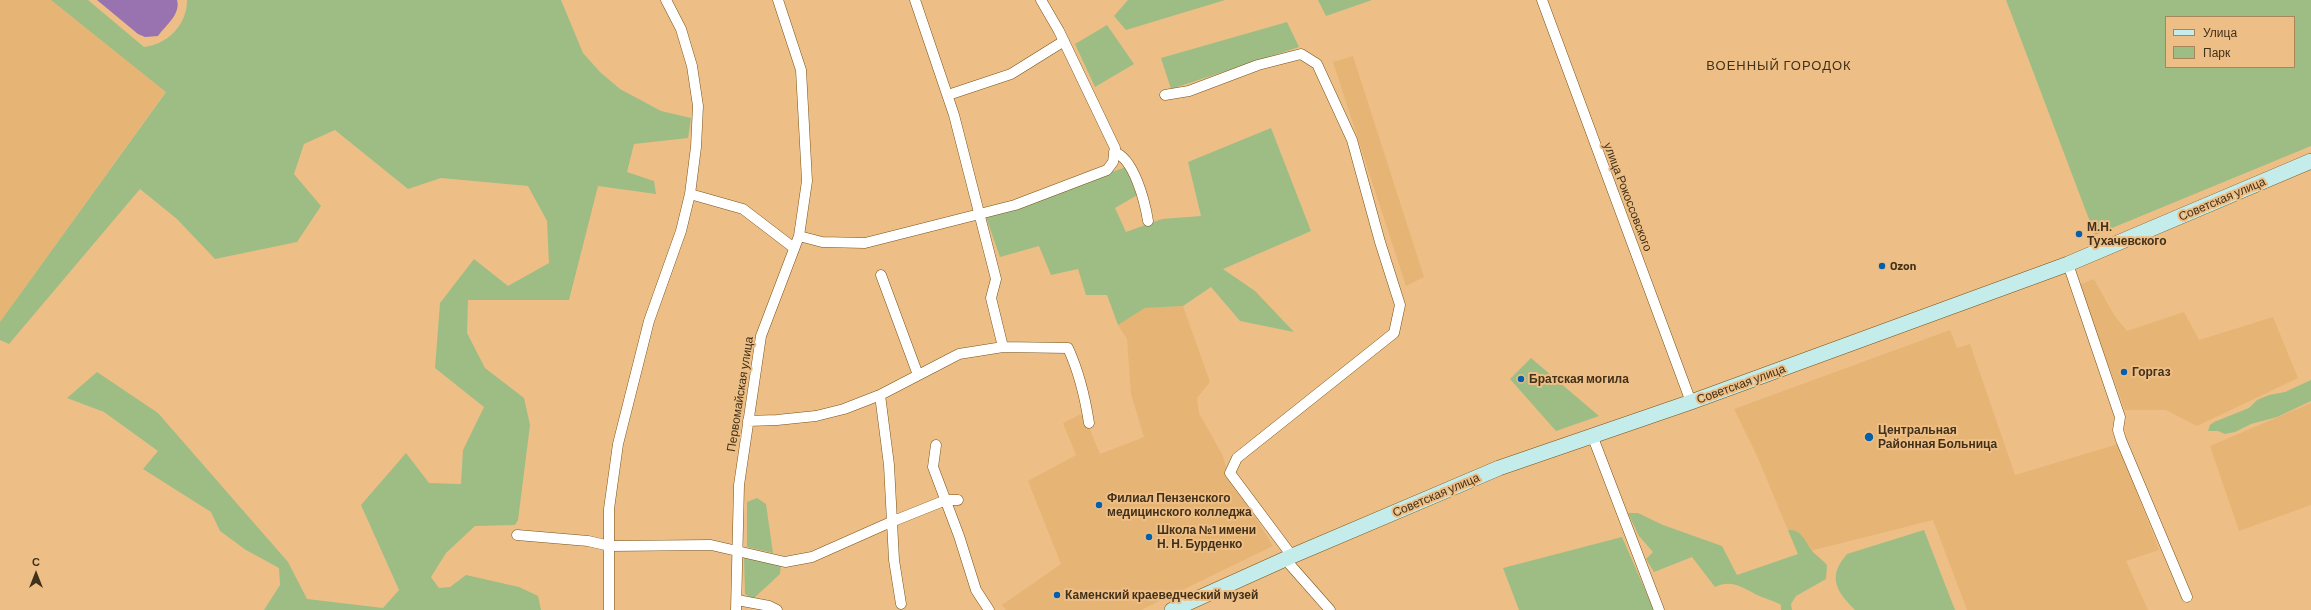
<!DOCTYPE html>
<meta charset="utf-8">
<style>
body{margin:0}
#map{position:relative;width:2311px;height:610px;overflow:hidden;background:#edbf86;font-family:Barlow,sans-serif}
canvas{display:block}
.legend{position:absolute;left:2165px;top:16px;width:130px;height:52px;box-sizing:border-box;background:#edbf86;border:1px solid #a9865a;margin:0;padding:5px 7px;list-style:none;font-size:12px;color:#423019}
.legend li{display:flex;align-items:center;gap:8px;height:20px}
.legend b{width:20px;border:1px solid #a9865a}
.north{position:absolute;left:16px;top:554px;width:40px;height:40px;-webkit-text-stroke:3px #edbf86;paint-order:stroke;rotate:0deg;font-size:11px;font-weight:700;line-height:16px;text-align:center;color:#423019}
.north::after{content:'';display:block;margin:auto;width:14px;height:18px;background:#423019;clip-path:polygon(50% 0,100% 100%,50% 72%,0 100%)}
</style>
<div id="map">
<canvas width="2311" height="610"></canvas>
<ul class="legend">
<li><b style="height:5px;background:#c4eceb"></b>Улица</li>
<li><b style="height:11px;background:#9dbd85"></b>Парк</li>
</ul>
<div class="north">С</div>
</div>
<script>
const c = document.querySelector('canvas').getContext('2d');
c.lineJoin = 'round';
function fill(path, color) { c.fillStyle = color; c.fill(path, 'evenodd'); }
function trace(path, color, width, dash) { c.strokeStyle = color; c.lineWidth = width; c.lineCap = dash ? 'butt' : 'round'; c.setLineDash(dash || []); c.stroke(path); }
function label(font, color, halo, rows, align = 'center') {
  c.font = font + ' Barlow,sans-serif'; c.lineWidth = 4; c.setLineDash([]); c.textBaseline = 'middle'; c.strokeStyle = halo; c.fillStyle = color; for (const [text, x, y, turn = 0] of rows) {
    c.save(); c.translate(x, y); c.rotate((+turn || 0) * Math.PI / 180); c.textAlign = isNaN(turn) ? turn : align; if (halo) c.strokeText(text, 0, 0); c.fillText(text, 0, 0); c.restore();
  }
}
fill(new Path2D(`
 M0,0H51L166,91L0,322Z
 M1353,56L1424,277L1406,286L1333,62Z
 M2094,279L2114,315L2127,331L2184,312L2199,340L2273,317L2298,378L2197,426L2166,410H2125L2079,285Z
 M1183,306L1210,382L1197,398L1199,413L1223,456L1228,474L1273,546L1141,610H1006L1002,605L1061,564L1028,481L1076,455L1063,423L1083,413L1100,454L1144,437L1131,394L1127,339L1118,325L1145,308Z
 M1950,330L1957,348L1970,344L2015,475L2118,444L2159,550L2126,561L2148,610H1967L1933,520L1798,554L1757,456L1734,409Z
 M2311,403V505L2239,531L2210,446Z`), '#e6b474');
fill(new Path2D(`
 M51,0H88L144,47C168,44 187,25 187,0H561L583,53L600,72L620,89L661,111L691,118L688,138L634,144L627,172L654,181L656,194L598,186L569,300H468L467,333L485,368L524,398L530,425L518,520L515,525L475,526L446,553L431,577L439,588L450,587L466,575L519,587L538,596L541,610H264L280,585L279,568L246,550L220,531L211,512L143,469L158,451L104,412L67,398L97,372L158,413L288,562L307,599L383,608L399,590L361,505L406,453L429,483L461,484L463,450L484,407L435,368L440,303L474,259L508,286L549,263L547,221L528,186L441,178L408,189L335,130L304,144L294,174L321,206L297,242L215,259L177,219L140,189L9,344L0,340V322L166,92Z
 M1128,0H1225L1126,30L1114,16Z
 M1318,0H1372L1326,16Z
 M2006,0H2311V146L2095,235ZM2166,17H2294V67H2166Z
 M1287,22L1299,47L1171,89L1161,58Z
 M1107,25L1134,64L1095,87L1075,44Z
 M1271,128L1311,231L1223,269L1255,291L1294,332L1240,321L1211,287L1183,306L1145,308L1118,325L1107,295H1086L1078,269L1051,275L1039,246L1000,257L986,217L1126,167L1139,194L1115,208L1126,232L1162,219L1201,216L1188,162Z
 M1531,358L1599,416L1556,431L1510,379Z
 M2311,380V401L2277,417L2251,424L2235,432L2225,434L2218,431H2208L2210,425L2214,422L2249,408L2257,400L2269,395L2285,392Z
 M757,498L766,504L773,553L747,547V502Z
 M1628,513H1638L1663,525L1722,546L1737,575L1798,554L1788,530C1803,529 1805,543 1813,552C1817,556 1823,560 1827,565L1826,579L1796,596L1791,604L1792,610H1781V605C1773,600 1765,599 1757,595C1743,588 1732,579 1715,587L1692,557L1654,572L1646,559L1653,552L1639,536Z
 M1924,530L1955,610H1855C1836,591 1827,577 1847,554Z
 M1622,537L1654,610H1519L1503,568Z
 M744,556L781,565L780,574L753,599L745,594Z`), '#9dbd85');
fill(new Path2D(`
 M97,0H177C181,14 166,25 158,36L145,37L138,34Z`), '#9972b0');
const street = new Path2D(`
 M915,0L954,115L996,279L991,298L1003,347
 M1542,0L1691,402
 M948,95L1011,74L1064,41
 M1165,95L1189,91L1258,65L1301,54L1317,64L1352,140L1380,242L1400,305L1394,333L1237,458L1230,473L1292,556
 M1114,152C1134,158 1145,202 1148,221
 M690,194L743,209L794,248
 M799,236L822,242L865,243L1015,205L1107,170L1113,162L1115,148L1059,31L1041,0
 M2068,264L2120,417L2118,430L2121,440L2187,597
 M881,275L918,375
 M880,395L889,465L894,560L901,604
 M748,421L777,420L816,416L844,409L880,395L959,354L1003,347L1068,348C1079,372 1085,397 1089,423
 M1592,435L1659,610
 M936,445L933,467L959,536L976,590L989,610
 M517,535L588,541L610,546L711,545L785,562L812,557L891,522L946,500H958
 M1285,559L1330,610
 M737,600L769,606L777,610
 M609,610V509L618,444L649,321L681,231L690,194L696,147L698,106L692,66L681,29L666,0
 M736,610L739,485L761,336L799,236L807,181L801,70L778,0`);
const secondary = new Path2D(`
 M1172,610L1292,556L1499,468L1691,402L2068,264L2311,161`);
trace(street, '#795115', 11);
trace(secondary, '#795115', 16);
trace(street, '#fff', 10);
trace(secondary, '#c4eceb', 15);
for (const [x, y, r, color] of [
 [2079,234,4,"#045fac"],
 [1882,266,4,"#045fac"],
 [2124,372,4,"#045fac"],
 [1521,379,4,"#045fac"],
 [1869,437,5,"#045fac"],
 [1099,505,4,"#045fac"],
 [1149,537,4,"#045fac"],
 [1057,595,4,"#045fac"]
]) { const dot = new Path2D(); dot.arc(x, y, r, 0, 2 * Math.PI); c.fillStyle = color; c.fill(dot); trace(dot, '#edbf86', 1.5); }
label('12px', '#423019', '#edbf86', [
 ["улица Рокоссовского",1628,197,69],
 ["Советская улица",2222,199,-23],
 ["Советская улица",1741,384,-20],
 ["Первомайская улица",740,394,-81],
 ["Советская улица",1436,495,-23]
]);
label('bold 12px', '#423019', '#edbf86', [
 ["М.Н.",2087,227],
 ["Тухачевского",2087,241],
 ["Ozon",1890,266],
 ["Горгаз",2132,372],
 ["Братская могила",1529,379],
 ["Центральная",1878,430],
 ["Районная Больница",1878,444],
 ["Филиал Пензенского",1107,498],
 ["медицинского колледжа",1107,512],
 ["Школа №1 имени",1157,530],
 ["Н. Н. Бурденко",1157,544],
 ["Каменский краеведческий музей",1065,595]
], 'left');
c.letterSpacing = '1px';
label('13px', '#423019', '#edbf86', [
 ["ВОЕННЫЙ ГОРОДОК",1779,66]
]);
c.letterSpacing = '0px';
</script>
